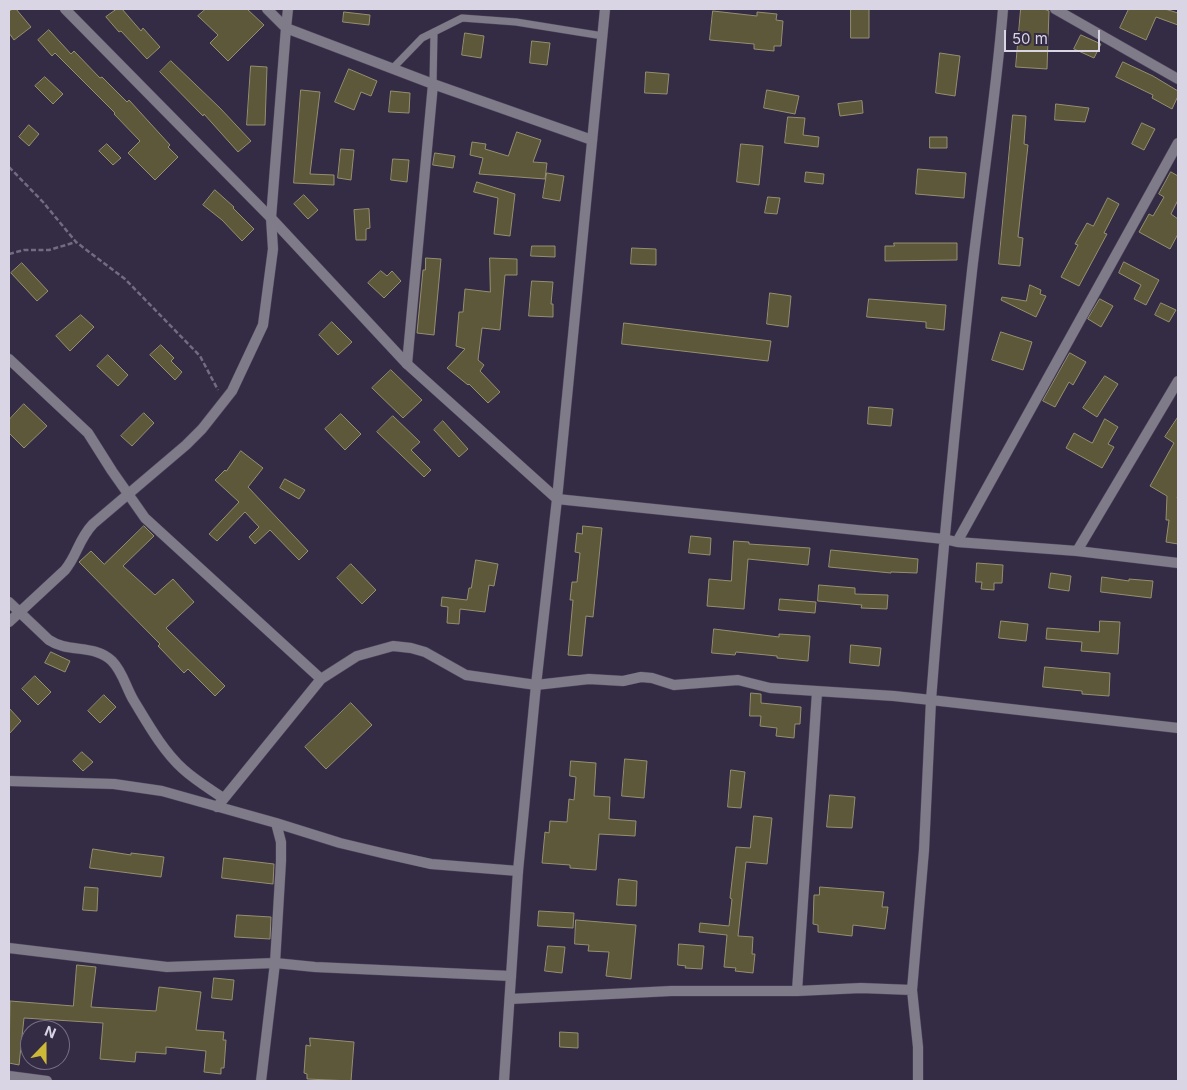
<!DOCTYPE html>
<style>
body{margin:0}
#map{position:relative;width:1187px;height:1090px;overflow:hidden;background:#342b44;font-family:Inter,sans-serif}
canvas{display:block}
.frame{position:absolute;inset:0;border:10px solid #dad5e5;pointer-events:none}
.north{position:absolute;left:20px;top:1020px;width:50px;height:50px;box-sizing:border-box;background:#342b44;border:1px solid #766f84;border-radius:50%;rotate:22deg;font-size:14px;font-weight:700;line-height:20px;text-align:center;color:#dad5e5}
.north::after{content:'';display:block;margin:auto;width:18px;height:22px;background:#cdb938;clip-path:polygon(50% 0,100% 100%,50% 72%,0 100%)}
.scale{position:absolute;left:1004px;top:30px;width:96px;height:22px;box-sizing:border-box;border:2px solid #dad5e5;border-top:0;padding-left:6px;font-size:15px;line-height:18px;white-space:nowrap;color:#dad5e5;-webkit-text-stroke:4px #342b44;paint-order:stroke}
</style>
<div id="map">
<canvas width="1187" height="1090"></canvas>
<div class="frame"></div>
<div class="north">N</div>
<div class="scale">50 m</div>
</div>
<script>
const c = document.querySelector('canvas').getContext('2d');
c.lineJoin = 'round';
function fill(path, color) { c.fillStyle = color; c.fill(path, 'evenodd'); }
function trace(path, color, width, dash) { c.strokeStyle = color; c.lineWidth = width; c.lineCap = dash ? 'butt' : 'round'; c.setLineDash(dash || []); c.stroke(path); }
const building = new Path2D(`
 M13,9H16L31,27L14,40L9,33V12Z
 M117,9H122L141,31L143,28L160,47L147,59L121,31L119,32L106,17Z
 M206,9H247L264,25L228,61L210,43L218,35L198,16Z
 M851,9H869V38H851Z
 M1021,9H1044L1049,11L1047,69L1016,67Z
 M1129,9H1165L1178,13V25L1156,17L1146,40L1120,28Z
 M713,11L757,16V12L777,14L776,20L783,21L781,46H774V51L754,49V44L710,40Z
 M344,12L370,15L369,25L343,22Z
 M49,30L71,54L74,51L100,78L102,77L127,102L129,100L170,145L168,147L178,157L155,180L128,153L140,141L114,114L115,113L55,53L52,56L38,40Z
 M465,33L484,36L481,58L462,55Z
 M1081,35L1101,44L1094,58L1074,49Z
 M532,41L550,43L547,65L530,63Z
 M940,53L960,56L955,96L936,93Z
 M171,61L220,108L251,141L238,152L204,114L203,116L160,72Z
 M1123,62L1153,76L1178,91V96L1172,109L1152,98L1153,95L1116,77Z
 M251,66L267,67L265,125H247Z
 M349,69L377,81L371,96L361,92L354,110L335,102Z
 M646,72L669,74L667,94L645,93Z
 M45,77L63,94L53,104L35,86Z
 M301,90L320,92L310,174L334,175V185L294,183Z
 M767,90L799,96L795,114L764,108Z
 M391,91L410,93L409,113L389,112Z
 M862,101L863,113L840,116L838,104Z
 M1056,104L1089,108L1085,122L1055,120Z
 M1013,115L1026,116L1024,144L1028,145L1018,237L1023,238L1020,266L999,264Z
 M788,117L805,118L803,135L819,137L818,147L785,143Z
 M1142,123L1155,129L1144,150L1132,144Z
 M29,125L39,134L29,146L19,137Z
 M517,132L541,140L533,162L547,163L545,179L479,174L483,158L470,155L472,142L486,144L485,149L508,156Z
 M930,137H947V148H930Z
 M107,144L121,158L113,165L99,151Z
 M741,144L763,146L759,185L737,182Z
 M341,149L354,150L351,180L338,178Z
 M435,153L455,156L453,168L433,165Z
 M393,159L409,160L407,182L391,180Z
 M918,169L966,173L964,198L916,194Z
 M806,172L824,174L823,184L805,182Z
 M1171,172L1178,176V200L1171,214L1178,219V234L1170,249L1139,232L1149,214L1153,216L1164,197L1159,194Z
 M547,173L564,176L560,201L543,198Z
 M477,182L515,194L510,236L494,234L498,198L474,192Z
 M215,190L234,207L233,208L254,229L242,241L222,220L203,205Z
 M304,195L318,210L308,219L294,204Z
 M768,197L780,198L777,214L765,213Z
 M1108,198L1119,204L1104,233L1107,234L1079,286L1061,277L1078,245L1075,244L1087,223L1093,226Z
 M369,209L370,228L366,229V240H356L354,210Z
 M894,243H957V260L885,261V246H894Z
 M532,246H555V257L531,256Z
 M632,248L656,249V265L631,264Z
 M426,258L441,259L434,335L417,333L423,270H425Z
 M490,258L517,259V275H505L500,330L482,328L478,360L484,365L480,371L500,392L488,403L469,384L468,385L447,368L465,349L456,346L459,312H463L465,289L490,292Z
 M1124,262L1159,280L1146,305L1134,299L1141,285L1119,273Z
 M22,263L48,291L37,301L11,273Z
 M381,271L387,276L392,271L401,281L384,298L368,283Z
 M532,281L553,282L551,304H553V317L529,316Z
 M1030,285L1041,290L1040,294L1046,296L1036,317L1001,300L1002,297L1026,301Z
 M770,293L791,296L788,327L767,324Z
 M869,299L946,305L944,330L926,328V322L867,317Z
 M1100,299L1113,306L1101,327L1088,319Z
 M1161,303L1176,310L1169,322L1155,315Z
 M81,315L94,327L70,351L56,336Z
 M332,322L352,342L338,355L319,335Z
 M624,323L771,341L768,361L622,344Z
 M1001,332L1032,342L1023,370L992,360Z
 M161,345L174,358L171,361L182,372L175,380L150,355Z
 M1070,353L1086,362L1073,385L1069,382L1055,407L1043,401Z
 M108,355L128,375L118,386L97,366Z
 M391,370L422,400L403,418L372,388Z
 M1105,376L1118,384L1097,417L1083,408Z
 M24,404L47,426L24,448L9,433V420Z
 M869,407L893,409L891,426L868,424Z
 M144,413L154,423L132,446L121,436Z
 M341,414L361,434L345,450L325,429Z
 M393,416L420,442L411,450L431,470L424,477L377,432Z
 M1178,417V496L1177,498L1178,499V544L1166,542L1169,520H1166L1167,496L1150,486L1174,443L1165,437Z
 M1105,419L1118,427L1108,444L1114,447L1102,468L1066,448L1074,433L1092,443Z
 M443,421L468,449L459,457L434,430Z
 M241,451L263,468L248,487L308,551L299,560L270,530L255,544L249,537L259,527L245,512L217,541L209,534L239,502L215,480L225,470L226,471Z
 M285,479L305,490L299,499L280,488Z
 M144,526L154,536L123,566L155,595L173,579L194,602L166,628L225,686L215,696L188,669L184,673L158,646L160,644L79,562L91,551L104,564Z
 M583,526L602,528L593,617L586,616L582,656L568,655L573,600H570L572,582H577L580,553L575,552L577,533L582,534Z
 M691,536L711,538L710,555L689,553Z
 M734,541L749,542V544L810,548L808,565L748,559L744,609L707,606L709,579L731,581Z
 M831,550L918,559L917,573L891,572V573L829,567Z
 M476,560L498,564L494,586L489,585L485,612L460,609L459,624L447,623L448,607L441,606L442,597L467,600L469,588H471Z
 M977,563L1003,565L1002,583H994V590L981,589L982,582H976Z
 M351,564L376,590L362,604L337,578Z
 M1051,573L1071,576L1069,591L1049,588Z
 M1102,577L1129,581V579L1153,581L1151,598L1101,592Z
 M819,585L855,588V594L888,595L887,609L861,608L862,605L818,601Z
 M780,599L816,602L815,613L779,610Z
 M1001,621L1028,624L1026,641L999,638Z
 M1100,621L1120,622L1118,654L1081,651L1082,642L1046,639L1047,628L1099,632Z
 M714,629L779,637V634L810,636L808,661L777,658V656L736,652L735,655L712,653Z
 M851,645L881,648L879,666L850,663Z
 M51,652L70,661L65,672L45,663Z
 M1045,667L1110,673L1109,696L1082,694V691L1043,687Z
 M35,676L51,692L38,705L22,689Z
 M751,693L761,694V703L801,707L800,724H795L794,738L776,736L777,728L760,726L761,716H750Z
 M104,695L116,707L100,723L88,711Z
 M351,703L372,725L326,769L305,747Z
 M9,708L21,721L9,734Z
 M82,752L93,762L83,771L73,761Z
 M625,759L647,761L644,798L622,796Z
 M571,761L596,763L594,796L610,797L609,819L636,821L635,836L599,834L596,870L570,868V865L542,863L545,832L549,833L550,821L567,822L569,799L574,800L576,777L570,776Z
 M731,770L745,772L741,808L728,807Z
 M830,795L855,797L852,828L827,827Z
 M754,816L772,818L767,864L746,862L738,936L753,937L752,954H755L753,973L735,971L736,968L724,967L727,935L699,932L700,923L729,926L732,899L730,898L736,847L750,848Z
 M93,849L131,855V853L164,857L161,877L90,868Z
 M224,858L274,864L273,884L222,878Z
 M619,879L637,881L636,906L617,905Z
 M85,887L98,888L97,911L83,910Z
 M820,887L884,892L882,907H888L885,929L853,925L852,936L818,932V925L813,924L814,895H819Z
 M539,911L574,913L573,928L538,926Z
 M237,915L271,917L270,939L235,937Z
 M576,920L636,925L631,979L606,976L609,952L588,951L589,945L575,944Z
 M679,944L704,946L702,969L685,968L686,966L678,965Z
 M548,946L565,947L562,973L545,971Z
 M77,965L96,967L91,1007L156,1011L159,987L201,992L196,1030L224,1032L223,1040H226L224,1068H221V1074L204,1072L206,1051L166,1047V1054L136,1052L135,1062L100,1059L103,1023L24,1018L19,1065L9,1063L10,1001L73,1006Z
 M214,978L234,980L232,1000L212,998Z
 M560,1032L578,1033V1048L560,1047Z
 M310,1038L354,1042L351,1081L307,1079V1074L304,1073L306,1045L310,1046Z`);
fill(building, '#5d583a');
trace(building, '#948f6f', 1);
const service = new Path2D(`
 M392,69L422,38L462,18L516,22L603,36
 M433,84L434,32`);
const minor = new Path2D(`
 M288,9L286,28L433,84L592,140
 M1055,9L1178,79
 M9,359L88,433L112,471L145,518L321,679
 M407,364L433,84
 M557,499L944,539L957,542L1077,551L1178,563
 M957,542L1178,143
 M1077,551L1178,381
 M9,602L49,640C68,653 95,644 112,661C123,672 126,688 134,701C148,724 163,751 183,769C195,780 210,789 223,798
 M9,622L65,570C78,554 78,540 93,524L186,445L202,429L232,391L263,325L273,249L271,218L286,28L267,9
 M9,781L114,784L162,791L276,823L340,843L386,854L431,864L518,871
 M217,807L321,679L357,656L393,646L411,648L425,652L466,675L536,685L589,679L623,681L641,677L652,678L674,685L738,680L770,688L894,696L931,700C942,557 956,414 972,271C982,184 996,97 1003,9
 M9,948L167,967L275,963L315,967L511,976
 M797,991L817,692
 M510,999L671,991H797L861,988L912,990
 M9,1076L47,1081
 M261,1081L275,963L281,861V842L276,823
 M918,1081V1047L912,990L924,850L931,700L1178,728`);
const tertiary = new Path2D(`
 M65,9L271,218L407,364L557,499L536,685L518,871L504,1081
 M557,499L605,9`);
trace(service, '#4f465e', 8);
trace(minor, '#4f465e', 11);
trace(tertiary, '#4f465e', 11);
trace(new Path2D(`
 M9,167L43,202L76,242L125,279L200,356L218,390
 M9,254L24,250H49L76,242`), '#736b81', 2.5, [5, 2.5]);
trace(service, '#7f7b88', 7);
trace(minor, '#7f7b88', 10);
trace(tertiary, '#7f7b88', 10);
</script>
